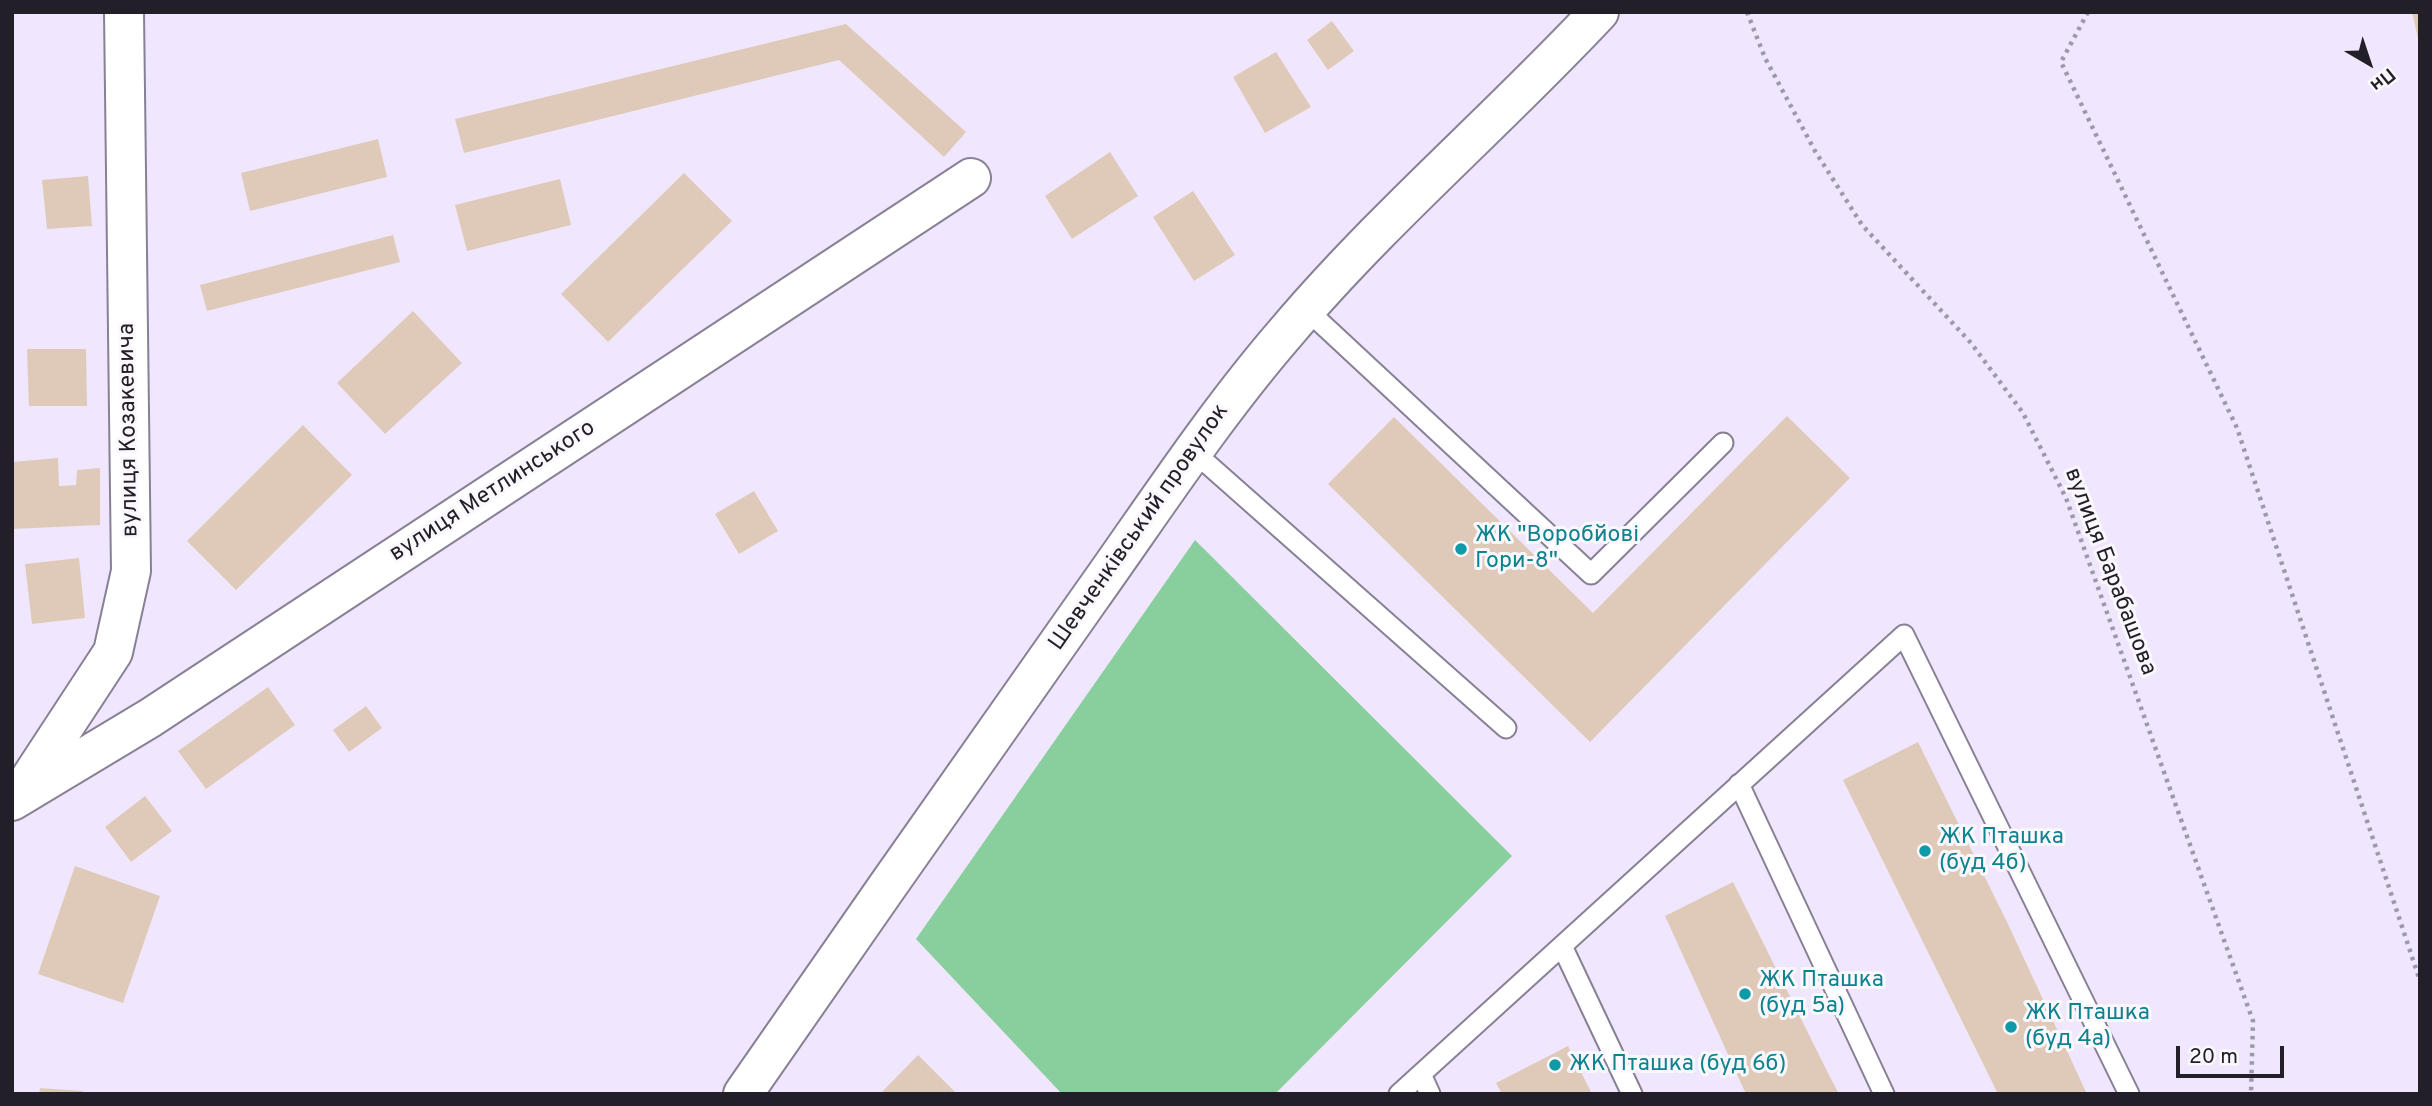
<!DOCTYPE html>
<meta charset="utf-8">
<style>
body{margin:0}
#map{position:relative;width:2432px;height:1106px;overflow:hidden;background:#f0e7fe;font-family:Overpass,sans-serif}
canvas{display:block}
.frame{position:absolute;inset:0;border:14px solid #231f28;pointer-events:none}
.north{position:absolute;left:2334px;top:28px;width:70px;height:70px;-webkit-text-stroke:5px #faf8fd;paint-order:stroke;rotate:141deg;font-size:19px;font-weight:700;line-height:28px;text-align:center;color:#231f28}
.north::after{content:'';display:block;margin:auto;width:24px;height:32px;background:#231f28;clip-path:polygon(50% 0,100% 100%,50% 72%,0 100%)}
.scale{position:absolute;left:2176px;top:1046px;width:108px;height:32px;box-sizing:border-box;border:4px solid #231f28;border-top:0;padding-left:9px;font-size:21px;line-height:24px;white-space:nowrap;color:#231f28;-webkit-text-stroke:5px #faf8fd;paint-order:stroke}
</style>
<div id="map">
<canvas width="2432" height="1106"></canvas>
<div class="frame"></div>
<div class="north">Пн</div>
<div class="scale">20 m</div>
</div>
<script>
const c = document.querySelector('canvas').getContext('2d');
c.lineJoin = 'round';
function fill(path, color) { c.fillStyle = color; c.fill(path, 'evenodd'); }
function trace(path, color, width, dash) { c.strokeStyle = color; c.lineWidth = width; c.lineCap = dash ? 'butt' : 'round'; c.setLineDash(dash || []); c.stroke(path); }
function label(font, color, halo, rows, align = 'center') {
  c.font = font + ' Overpass,sans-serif'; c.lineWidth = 6; c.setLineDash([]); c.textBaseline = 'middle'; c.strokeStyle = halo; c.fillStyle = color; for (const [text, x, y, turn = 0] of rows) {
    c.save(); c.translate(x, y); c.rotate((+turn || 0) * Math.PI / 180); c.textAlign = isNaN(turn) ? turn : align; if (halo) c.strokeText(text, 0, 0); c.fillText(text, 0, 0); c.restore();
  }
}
fill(new Path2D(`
 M1195,540L1512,856L1275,1094H1062L916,939Z`), '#89ce9d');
fill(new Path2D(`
 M2412,12H2420V43H2419Z
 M1332,21L1354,51L1328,70L1307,40Z
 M846,24L966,132L944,157L839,60L464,153L455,119Z
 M1276,52L1311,107L1265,133L1233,77Z
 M378,139L387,177L250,211L241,173Z
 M1110,152L1138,196L1072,239L1045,196Z
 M684,173L732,221L608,342L561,294Z
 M88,176L92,226L47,229L42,180Z
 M560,179L571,225L467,251L455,205Z
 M1193,191L1235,255L1194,281L1153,217Z
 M393,235L400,262L207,311L200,285Z
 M413,311L462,363L385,434L337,383Z
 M27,349H86L87,406H29Z
 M1787,416L1850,478L1590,742L1328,484L1394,417L1593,613Z
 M303,425L352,475L236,590L187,541Z
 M58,458L59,486L76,485L77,470L100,468V525L12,529V462Z
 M754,491L778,531L739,554L715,514Z
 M79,558L85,618L32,624L25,564Z
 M268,687L295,725L206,789L178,751Z
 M366,706L382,728L349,752L333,730Z
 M1918,742L2007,922L2087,1094H1998L1843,780Z
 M145,796L172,831L131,862L105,827Z
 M75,866L160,896L123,1003L38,974Z
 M1733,882L1828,1073L1839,1094H1746L1665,916Z
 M1568,1046L1592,1094H1502L1496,1083Z
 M918,1055L957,1094H880Z
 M40,1088L83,1091V1094H39Z`), '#dfcaba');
const lane = new Path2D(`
 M1306,309L1591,574L1723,443
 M1194,452L1506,728
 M1739,784L1884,1094
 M1562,946L1632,1094
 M1421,1074L1430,1094
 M1399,1094L1904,635L2129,1094`);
const street = new Path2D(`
 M22,791L113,652L131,571L124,12
 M12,801L150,718L971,178
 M743,1094C858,928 973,763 1090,598C1154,508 1215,414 1288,330C1384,217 1498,120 1599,12`);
trace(lane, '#888095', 23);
trace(street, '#888095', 42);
trace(new Path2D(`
 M1747,12L1765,58L1815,151L1862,225L1971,343L2023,413L2066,498L2253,1021L2251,1094
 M2088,12L2061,62L2237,428L2420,981`), '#9f98aa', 4.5, [3.5, 5]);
trace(lane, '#fff', 19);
trace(street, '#fff', 38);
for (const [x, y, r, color] of [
 [1461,549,7,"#0f9aa8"],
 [1925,851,7,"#0f9aa8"],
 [1745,994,7,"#0f9aa8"],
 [2011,1027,7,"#0f9aa8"],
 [1555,1065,7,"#0f9aa8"]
]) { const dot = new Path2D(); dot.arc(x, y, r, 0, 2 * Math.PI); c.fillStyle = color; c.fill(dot); trace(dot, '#faf8fd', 2.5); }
label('23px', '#231f28', '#faf8fd', [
 ["вулиця Козакевича",130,430,-91],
 ["вулиця Метлинського",493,492,-33],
 ["Шевченківський провулок",1140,528,-55],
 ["вулиця Барабашова",2109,572,69]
]);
label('23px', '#0d838f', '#faf8fd', [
 ["ЖК \"Воробйові",1475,536],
 ["Гори-8\"",1475,562],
 ["ЖК Пташка",1939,838],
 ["(буд 4б)",1939,864],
 ["ЖК Пташка",1759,981],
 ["(буд 5а)",1759,1007],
 ["ЖК Пташка",2025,1014],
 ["(буд 4а)",2025,1040],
 ["ЖК Пташка (буд 6б)",1569,1065]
], 'left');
</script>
